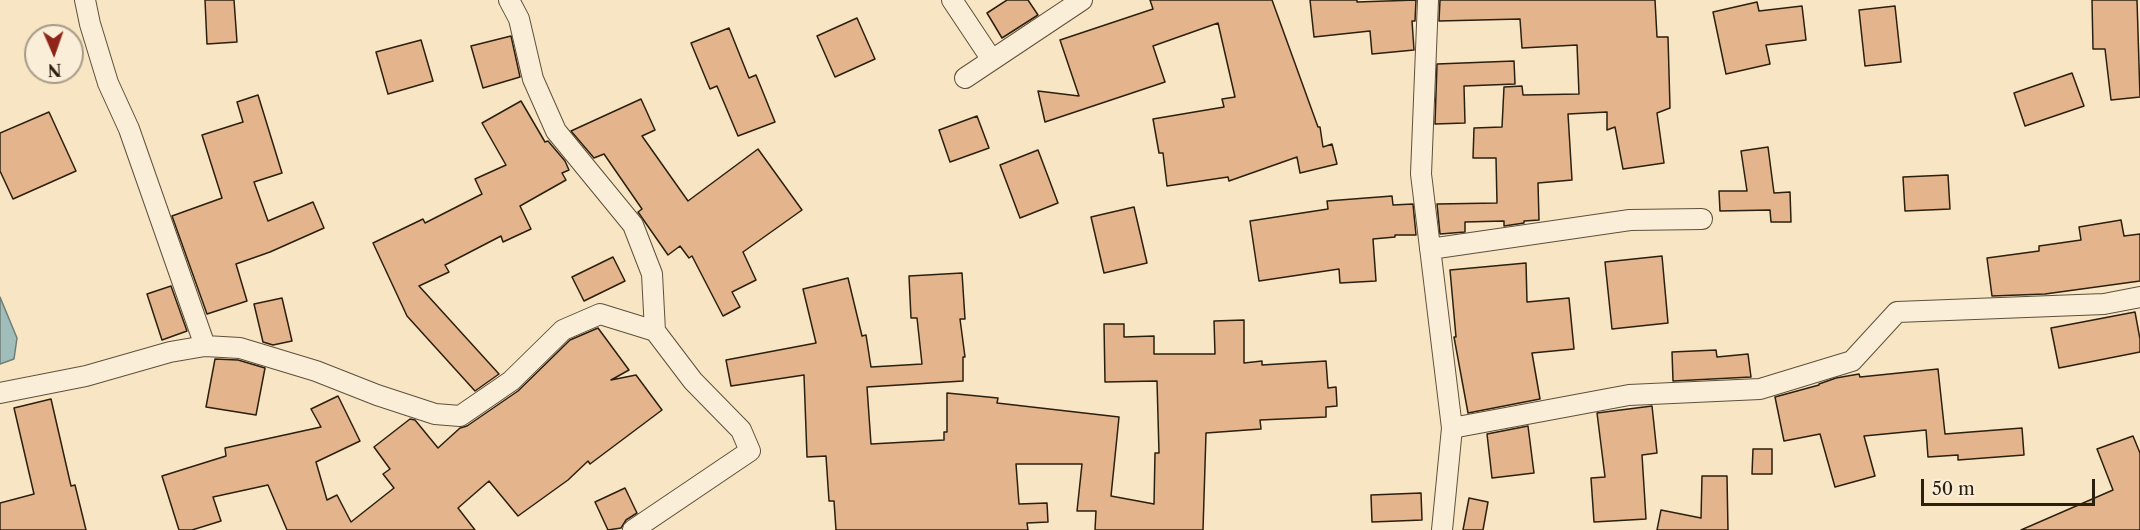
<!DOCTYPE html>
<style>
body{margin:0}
#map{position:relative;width:2140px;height:530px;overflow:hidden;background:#f7e5c3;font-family:"Libre Caslon Text",serif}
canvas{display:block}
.north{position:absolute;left:24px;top:24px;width:60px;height:60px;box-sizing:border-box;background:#faeed8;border:2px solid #a79b87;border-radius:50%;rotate:178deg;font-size:16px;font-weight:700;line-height:24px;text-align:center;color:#2b1f0e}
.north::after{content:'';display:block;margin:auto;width:21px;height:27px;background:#8f2418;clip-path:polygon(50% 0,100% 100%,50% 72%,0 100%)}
.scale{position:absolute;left:1921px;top:479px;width:174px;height:27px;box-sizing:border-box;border:3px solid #2b1f0e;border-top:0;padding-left:8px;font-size:18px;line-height:21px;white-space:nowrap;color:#2b1f0e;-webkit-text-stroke:4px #faeed8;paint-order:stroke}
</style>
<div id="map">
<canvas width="2140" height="530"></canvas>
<div class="north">N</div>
<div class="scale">50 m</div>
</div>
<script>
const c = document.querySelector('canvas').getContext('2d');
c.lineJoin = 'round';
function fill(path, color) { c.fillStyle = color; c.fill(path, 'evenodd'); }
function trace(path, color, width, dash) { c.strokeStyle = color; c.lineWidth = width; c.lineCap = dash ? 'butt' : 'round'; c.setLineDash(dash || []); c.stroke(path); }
const water = new Path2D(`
 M0,297L17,338L14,359L0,364Z`);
fill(water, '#9fbdbb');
trace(water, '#717e76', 1.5);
const building = new Path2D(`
 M205,0H234L237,42L207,44Z
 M1007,0H1028L1038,15L1002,38L987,13Z
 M1150,0H1272L1318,127H1320L1323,147L1332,144L1337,164L1300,173L1297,157L1229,181L1228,177L1167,186L1163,153H1159L1153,119L1224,107L1222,99L1235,97L1218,23L1153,46L1165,82L1045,122L1038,91L1079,96L1060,40L1153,9Z
 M1310,0H1357V2L1416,0L1415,21H1412L1414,50L1372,54L1370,31L1314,37Z
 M1440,0H1655L1657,37H1668L1670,108L1657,113L1664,163L1623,169L1615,127L1607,130V112L1568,114L1572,180L1538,183L1539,220L1524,221V223L1504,226V221L1465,222V232L1440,234L1437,204L1497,203L1496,158H1473L1474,128L1502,127L1504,87L1522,86L1523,95L1579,94L1577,45L1522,48L1520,19L1439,21Z
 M2092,0H2137L2140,97L2111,100L2105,49H2093Z
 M1757,2L1759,11L1802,6L1806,40L1766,45L1770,64L1726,74L1713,12Z
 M1895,6L1901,62L1865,66L1859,10Z
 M857,18L875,59L835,77L817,36Z
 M729,28L749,78L756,75L775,122L738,136L717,86L710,89L691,43Z
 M511,36L520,77L483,88L471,46Z
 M421,40L433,81L388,94L376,52Z
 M1514,61L1515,84L1464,86L1465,123L1435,124L1437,64Z
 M2072,73L2084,106L2025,126L2014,93Z
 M258,95L282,173L254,182L268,221L313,202L324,228L270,252L236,264L247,301L207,314L172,216L222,198L202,135L243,122L237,102Z
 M641,99L655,130L642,136L688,201L758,149L802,210L743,252L756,280L732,292L740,307L723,316L692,256L689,258L680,246L668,255L638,212L642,209L604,154L594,158L571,131Z
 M521,101L545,142L548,141L565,161L569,170L562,173L566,180L520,206L531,229L503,242L501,236L445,265L449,272L419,286L499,374L475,391L407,316L373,243L423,219L425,223L482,194L475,179L506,165L482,123Z
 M49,112L76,171L13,199L0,171V133Z
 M977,116L989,148L950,162L939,130Z
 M1768,147L1774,193L1790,192L1791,222H1771L1770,210L1720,211L1719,191H1747L1741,151Z
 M1038,150L1058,203L1020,218L1000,165Z
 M1948,175L1950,209L1905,211L1903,177Z
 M1392,196L1393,205L1413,204L1416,235H1395V237L1373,239L1376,281L1340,283L1339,269L1259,281L1250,221L1328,209L1327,201Z
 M1134,207L1147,263L1104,273L1091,217Z
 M2121,220L2124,236L2140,234V281L2045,294L1992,296L1987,258L2039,251V246L2081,240L2079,227Z
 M1662,256L1668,323L1612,329L1605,262Z
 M613,257L625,281L584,301L572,277Z
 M1526,263L1527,302L1569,298L1574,349L1532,353L1540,399L1468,413L1454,337H1456L1450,270Z
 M962,273L965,319H960L965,357H963V381L867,387L871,444L944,440V432H947V393L998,398L997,403L1119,417L1111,496L1154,504L1155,453H1159L1157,381L1105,382L1104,324H1124V337L1154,336V354H1215L1214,321L1244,320V363L1262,361V365L1326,361L1328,388L1336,387L1337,406L1326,407V417L1260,420L1261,429L1206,433L1203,530H1095L1096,511H1077L1082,464H1016L1019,504L1047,503L1048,522L1027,523L1028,530H836L834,501H829L826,456L807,457L804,375L731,386L726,360L816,343L803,289L848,278L862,336L866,335L871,367L922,364L917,318H911L909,276Z
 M171,286L187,331L162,340L147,294Z
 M282,298L292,341L273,345L263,342L254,304Z
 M2135,312L2140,339V352L2059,368L2051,328Z
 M598,328L629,370L611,380L636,375L662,410L590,464L588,461L568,480L518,516L489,481L458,508L475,530H287L268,485L213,497L221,521L192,530H179L162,476L226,456L225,448L321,427L311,409L338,396L360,441L316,462L327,500L337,495L351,522L394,488L383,474L390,469L374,447L410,419L415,420L438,448L460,428L467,426L518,391L570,340Z
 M1716,350L1717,357L1748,354L1751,377L1673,381L1672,352Z
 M215,359L238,360L265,368L256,415L206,407Z
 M1938,369L1945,434L2022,428L2024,455L1958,460V455L1928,457L1926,430L1864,436L1875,476L1835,487L1820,434L1784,441L1775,397L1819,385V384L1836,378L1859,374L1860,377Z
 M51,399L71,486L75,485L86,530H0V503L34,494L14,408Z
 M1652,406L1657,453L1642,455L1646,519L1594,522L1591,478L1605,477L1597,413Z
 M1528,426L1534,473L1492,478L1487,434Z
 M2133,436L2140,453V530H2021L2113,490L2097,449Z
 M1753,449H1772V474H1752Z
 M1702,476H1727L1728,530H1657L1661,510L1701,518Z
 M625,488L637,513L626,520L621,528L608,530L595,502Z
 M1421,493L1422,520L1372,522L1371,495Z
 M1469,498L1488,502L1483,530H1463Z`);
fill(building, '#e4b48d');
trace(building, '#2b1f0e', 1.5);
const street = new Path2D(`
 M85,0L90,24L108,83L129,129L205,346
 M509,0L519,19L533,79L556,131L633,225L652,274L655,331
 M952,0L992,60
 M1428,0L1421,174L1452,428L1442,530
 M965,78L1082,0
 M1430,249L1630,220L1702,219
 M0,393L86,376L170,352L205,346L240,348L316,371L377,395L435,414L460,416L511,381L563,330L600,314L655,331L693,381L741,430L750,451L633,530
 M1452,428L1629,395L1760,389L1852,361L1897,312L2104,304L2140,297`);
trace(street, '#5e503b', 22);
trace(street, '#faeed8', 20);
</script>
